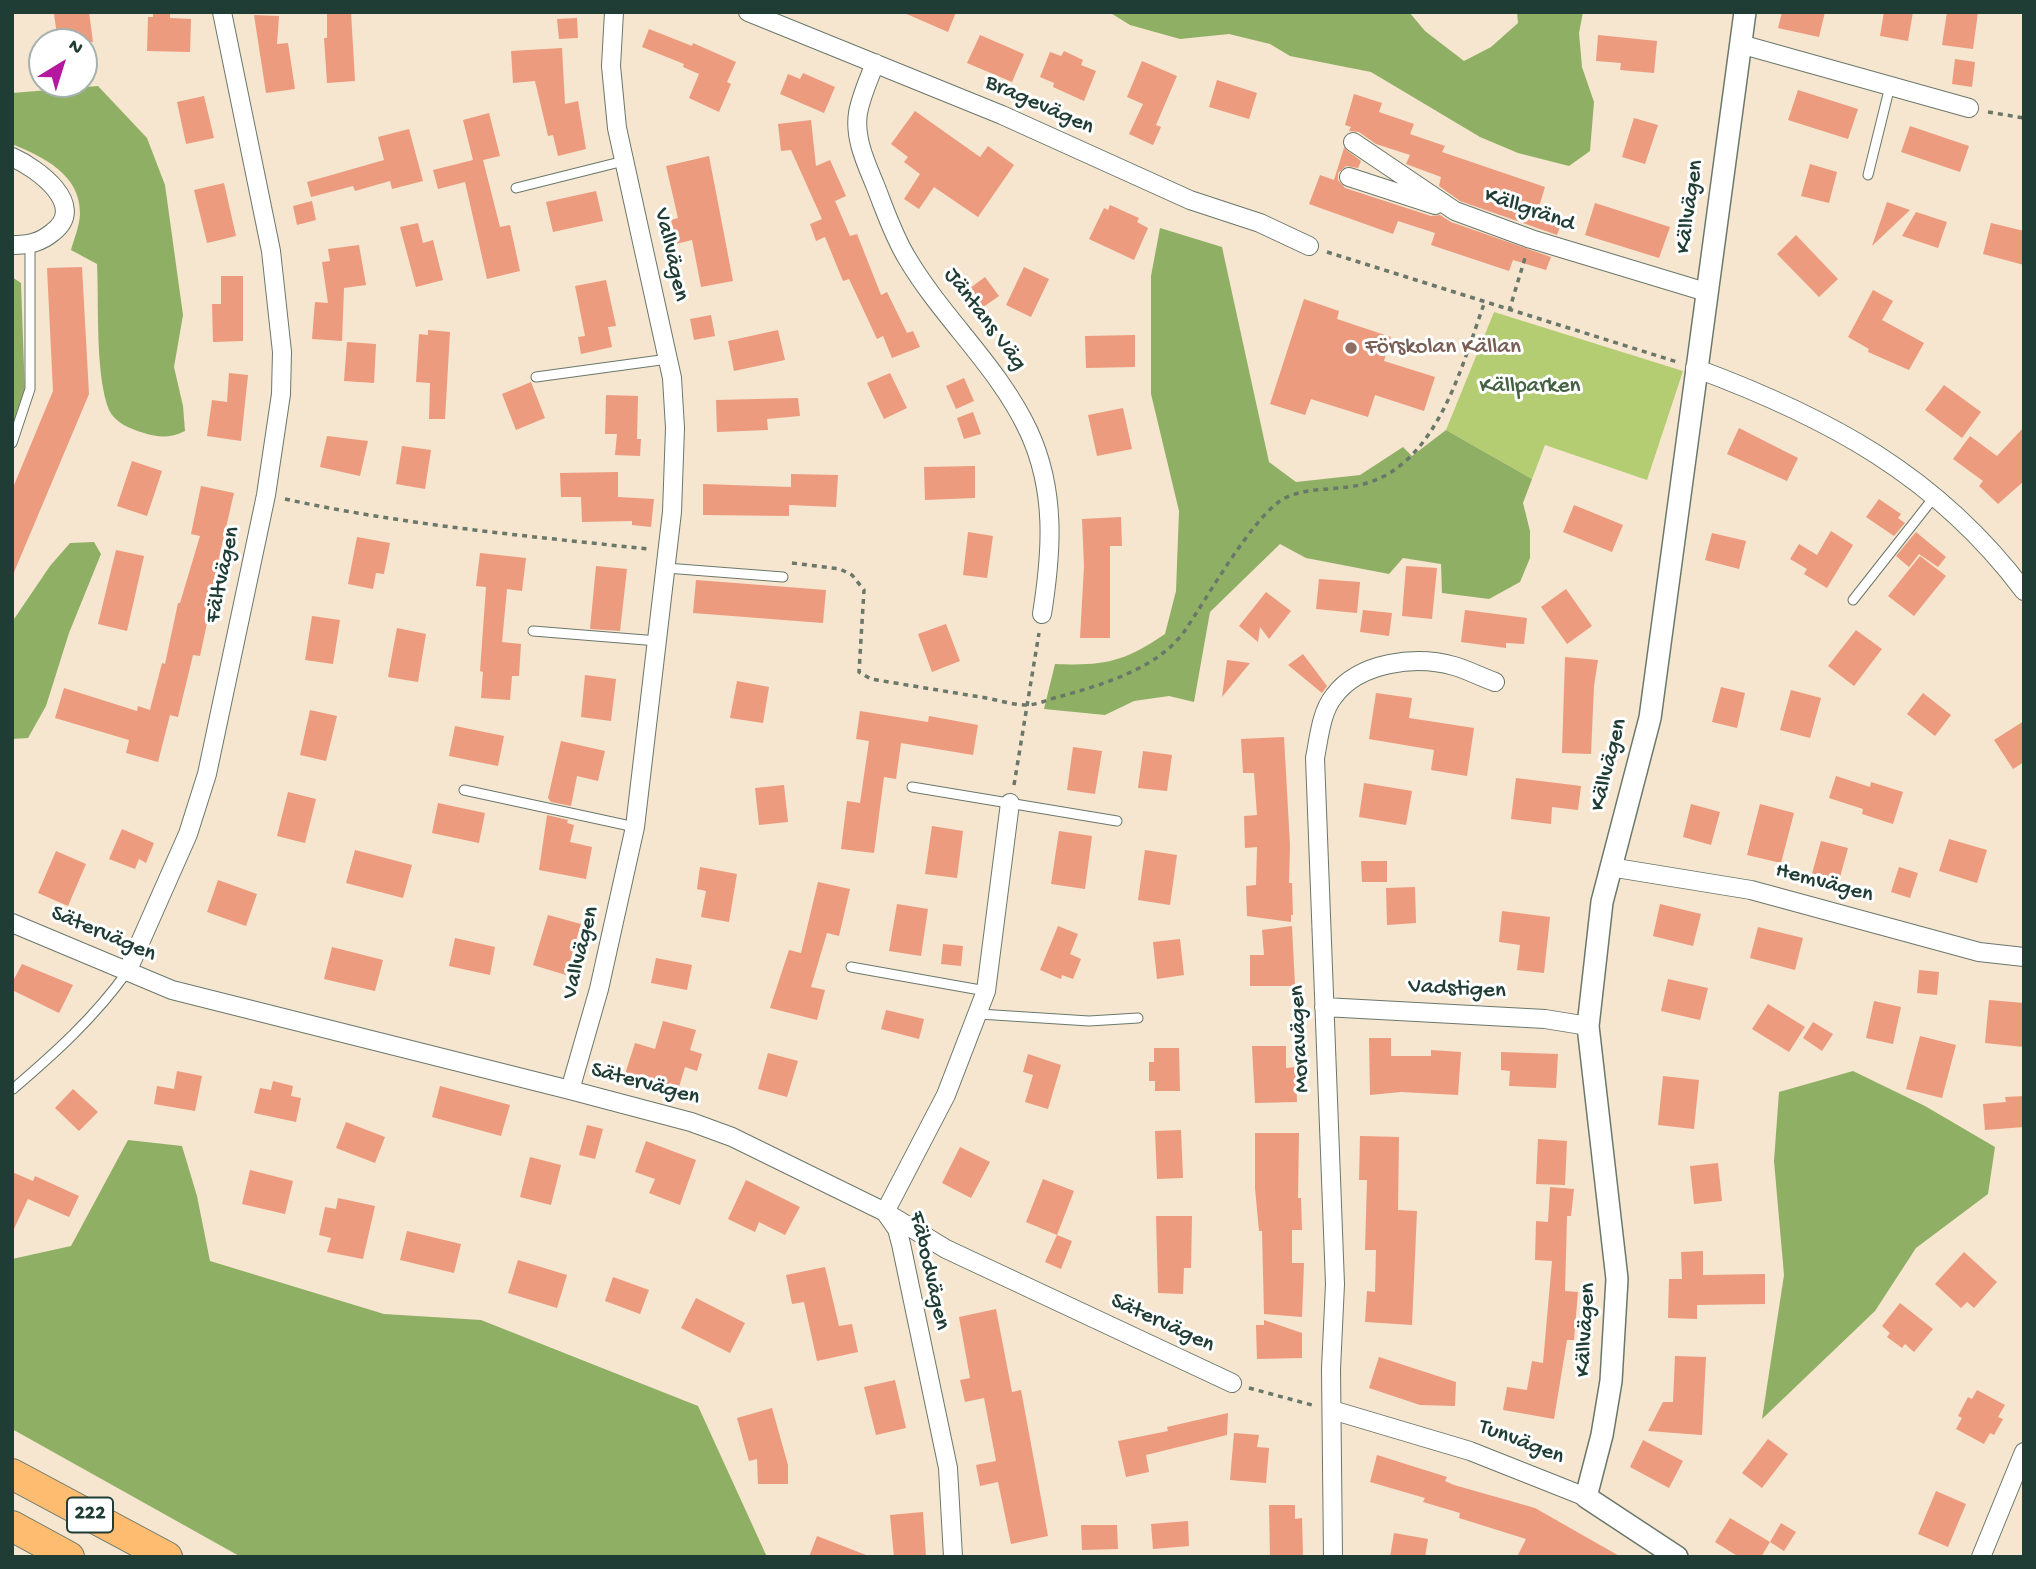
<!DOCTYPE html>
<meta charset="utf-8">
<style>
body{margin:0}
#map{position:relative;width:2036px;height:1569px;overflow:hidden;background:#f6e5cf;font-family:"Gochi Hand",sans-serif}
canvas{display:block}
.frame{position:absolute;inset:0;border:14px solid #1f3d34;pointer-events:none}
.north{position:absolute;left:28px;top:28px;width:70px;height:70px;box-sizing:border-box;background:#fff;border:2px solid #a5b1ae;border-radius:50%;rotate:38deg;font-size:19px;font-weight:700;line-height:28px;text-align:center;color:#1f3d34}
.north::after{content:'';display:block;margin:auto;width:24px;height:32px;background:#b5179e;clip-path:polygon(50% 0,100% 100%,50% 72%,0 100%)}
</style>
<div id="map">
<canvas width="2036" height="1569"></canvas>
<div class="frame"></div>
<div class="north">N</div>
</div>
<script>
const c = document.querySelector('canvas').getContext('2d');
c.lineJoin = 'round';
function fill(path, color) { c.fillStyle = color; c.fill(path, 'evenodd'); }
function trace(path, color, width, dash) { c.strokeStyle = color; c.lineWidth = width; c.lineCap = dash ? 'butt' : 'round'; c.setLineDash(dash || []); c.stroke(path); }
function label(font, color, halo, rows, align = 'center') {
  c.font = font + ' "Gochi Hand",sans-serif'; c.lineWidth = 6; c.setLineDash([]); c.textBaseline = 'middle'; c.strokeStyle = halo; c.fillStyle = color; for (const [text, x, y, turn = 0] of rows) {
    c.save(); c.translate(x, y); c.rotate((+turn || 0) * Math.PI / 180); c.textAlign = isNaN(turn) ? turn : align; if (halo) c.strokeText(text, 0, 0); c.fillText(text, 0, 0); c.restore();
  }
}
fill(new Path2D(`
 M1494,312L1683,371L1647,480L1545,445L1532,479L1446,430Z`), '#b4cd72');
fill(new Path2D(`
 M1109,12H1409L1425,31L1464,61L1491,47L1518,23L1517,12H1583L1579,33L1582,67L1594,102L1590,151L1569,166L1518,153L1480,137L1371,72L1290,56L1270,44L1229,34L1180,39L1130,25Z
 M98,86L147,138L165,185L183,315L174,367L183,406L185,431C171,438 159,438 144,433C131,429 115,423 109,410C95,375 99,303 97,264L71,250C74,239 80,225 80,213C80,174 43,157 12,144V93Z
 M1160,228L1222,247L1269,462L1296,482L1360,475L1403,447L1412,456L1446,430L1532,479L1523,503L1530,531V558L1520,582L1489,599L1442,593L1441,564L1403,558L1389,574L1306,558L1280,544L1210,612L1194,702L1169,696L1134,701L1105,715L1044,709L1055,664C1104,666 1124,662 1165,634L1176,591L1179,511L1151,394V276Z
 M12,277L21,283L25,395L12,430Z
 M94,542L101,554L69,633L46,706L28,738L12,739V622L50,566L70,543Z
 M1853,1071L1925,1106L1995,1147L1988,1194L1916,1248L1875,1311L1762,1419L1784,1275L1774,1161L1779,1092Z
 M128,1140L182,1146L197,1196L210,1261L384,1314L481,1320L698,1406L767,1557H241L12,1429V1259L71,1246Z`), '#8fb064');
fill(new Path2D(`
 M89,12L93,42H58L54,14Z
 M153,12H170V18L191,19L190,52L147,51L148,17H153Z
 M327,12H351L355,81L327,83L324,38H327Z
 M902,12H956L948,32Z
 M1782,12H1825L1819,37L1778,28Z
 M1884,12H1913L1908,41L1880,36Z
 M1947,12H1978L1973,49L1942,45Z
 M254,15L279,16L277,44L288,43L295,89L266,93Z
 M577,18L578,38L559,39L557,19Z
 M649,29L692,46L693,43L736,62L727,82L731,84L719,112L689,98L699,74L683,67L684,64L642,47Z
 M980,35L1024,54L1012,82L967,63Z
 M1598,35L1657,41L1654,73L1620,70L1621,63L1596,61Z
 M562,48L565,104L578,101L586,149L558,156L553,135L548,136L535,81L513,83L511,51Z
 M1064,51L1083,60L1081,65L1096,71L1084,101L1053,87L1054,83L1040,77L1050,52L1061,56Z
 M1955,59L1975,62L1972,87L1952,84Z
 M1142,61L1177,76L1156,125L1161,127L1153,145L1129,134L1143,104L1127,97Z
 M803,73L835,87L824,113L780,94L788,74L800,79Z
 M1217,80L1257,93L1249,119L1209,107Z
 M1798,90L1858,109L1848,139L1788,120Z
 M1354,94L1382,103L1379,112L1414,124L1410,134L1445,146L1442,152L1545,187L1538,210L1563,218L1557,235L1460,201L1439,186L1441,177L1406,164L1410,155L1376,144L1359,132L1349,131L1351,127L1345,125Z
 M204,96L214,138L186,144L177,102Z
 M915,111L980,157L988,146L1014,165L978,217L934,187L919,209L904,199L920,174L904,162L908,157L891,144Z
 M489,113L500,156L483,160L500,227L510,225L520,271L487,279L465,182L438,189L433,170L473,160L463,120Z
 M1634,118L1658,125L1645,164L1622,157Z
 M811,120L816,166L830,160L846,196L835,201L850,236L857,234L881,295L887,292L907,333L913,331L920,347L892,358L883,336L877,339L849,279L843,281L825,237L816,241L810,224L822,219L791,150L781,151L778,124Z
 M1910,126L1969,146L1960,172L1901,152Z
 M409,129L423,181L392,189L390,181L355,191L353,186L311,197L307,182L384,160L378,137Z
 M1344,148L1361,161L1358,168L1346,166L1338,173V180L1345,188L1431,216L1440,215L1451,222L1551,257L1546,270L1513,260L1509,271L1431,245L1435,233L1398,221L1393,234L1309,204L1320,175L1334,180Z
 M709,156L733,281L701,287L692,240L676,244L671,220L678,218L666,166Z
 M1810,164L1837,172L1829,203L1801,196Z
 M224,183L236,236L207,243L194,190Z
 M596,191L603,221L553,232L546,202Z
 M312,201L316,220L297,225L293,206Z
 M1887,202L1910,210L1872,246Z
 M1595,203L1670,227L1659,258L1585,235Z
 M1110,205L1139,218L1137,222L1148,228L1134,260L1089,239L1104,208L1108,210Z
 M1916,212L1947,222L1938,248L1902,236Z
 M418,223L423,243L433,240L443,280L416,287L400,227Z
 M1991,223L2024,231V265L1983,254Z
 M1796,235L1838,279L1819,297L1777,254Z
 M359,245L366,285L344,288L342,341L312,339L315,302L328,303L322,262L330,261L328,249Z
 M82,267L89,394L12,577V490L53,391L47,268Z
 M1024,267L1049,279L1031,317L1006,305Z
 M221,276H243V341L213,342L212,304H221Z
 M985,277L999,296L979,310L966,291Z
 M606,280L616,326L608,327L612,347L581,354L578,337L585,336L575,286Z
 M1873,290L1893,301L1882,320L1924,343L1909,370L1868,352L1869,349L1848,337Z
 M1304,299L1339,311L1337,319L1391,337L1384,361L1435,377L1424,411L1375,395L1368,417L1311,399L1305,415L1270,404Z
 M711,315L715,336L694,340L690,319Z
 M428,330L450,332L445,419H429L430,383L416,382L419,334L428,335Z
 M778,330L785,360L734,371L728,341Z
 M1135,335V367L1086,368L1085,336Z
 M347,342L376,344L374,383L344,381Z
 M229,373L248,375L241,441L207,436L212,400L227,402Z
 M890,373L907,408L884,419L867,383Z
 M964,378L974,401L956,409L946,386Z
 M531,382L545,418L516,430L502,394Z
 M1944,385L1981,412L1962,438L1925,410Z
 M606,395L638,396L637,439H641L640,456L615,455L617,434H605Z
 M798,398L800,416L767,419L768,430L717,432L716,400Z
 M1123,408L1132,449L1097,456L1088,415Z
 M973,412L981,434L964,439L957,418Z
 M2024,427V481L1998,504L1979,486L1983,481L1953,459L1970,436L1997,456Z
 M1739,428L1798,458L1787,481L1727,454Z
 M327,436L368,441L360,476L320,467Z
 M402,446L431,450L425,489L396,484Z
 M132,461L162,471L147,516L117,506Z
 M975,466V498L925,500L924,467Z
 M618,472V497L654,499L651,527L632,525V521L582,522L581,497H561L560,473Z
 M791,474L838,475L836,507L789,505V516L703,515V484L791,487Z
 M201,486L234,493L207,609H210L200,656L193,655L178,717L170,715L158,762L126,753L129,740L55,718L64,688L137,711L138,706L150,710L162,663L165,664L178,603H180L200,536L191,534Z
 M1879,499L1901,514L1898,518L1905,523L1894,536L1866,517Z
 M1574,505L1623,525L1612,552L1563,532Z
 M1121,517L1122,546H1110V638H1080L1084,566L1082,519Z
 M1831,531L1853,545L1827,588L1804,574L1807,569L1790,559L1799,544L1817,555Z
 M968,532L993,536L987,578L963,575Z
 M1916,532L1946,557L1938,567L1919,554L1909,567L1896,556Z
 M1712,533L1746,541L1739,569L1705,560Z
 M357,537L390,543L384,574L376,573L373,589L348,584Z
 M116,550L144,556L127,631L98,624Z
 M480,553L526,558L522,591L507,589L502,642L521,644L519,676H512L510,700L481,698L483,672L480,671L486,587L476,586Z
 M1920,556L1946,576L1914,616L1888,596Z
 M596,566L627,569L620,631L590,629Z
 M1406,566L1437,568L1432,619L1402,616Z
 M1319,579L1360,582L1357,613L1316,609Z
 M696,580L826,590L823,623L693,613Z
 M1566,589L1592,626L1567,644L1541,607Z
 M1266,592L1291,611L1269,639L1260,627L1258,642L1239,626Z
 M1363,610L1392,613L1389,636L1360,632Z
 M1465,610L1527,618L1524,644L1506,643V648L1461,642Z
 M312,616L340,620L333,664L305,660Z
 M946,624L960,661L932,672L918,634Z
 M397,628L426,634L418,682L388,677Z
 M1856,630L1882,649L1854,686L1828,666Z
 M1303,654L1327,686L1322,693L1288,665Z
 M1565,657L1598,660L1594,686L1591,754L1562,753Z
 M1227,660L1250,663L1222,697Z
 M585,675L616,679L611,721L581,717Z
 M737,681L769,687L763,723L730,718Z
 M1721,687L1745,693L1737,728L1712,722Z
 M1791,690L1821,698L1810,738L1780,730Z
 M1376,693L1412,698L1409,718L1474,728L1467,776L1431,770L1434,750L1369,739Z
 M1923,693L1951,715L1935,736L1907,714Z
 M310,710L337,716L326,761L300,755Z
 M860,711L928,722L929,716L978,725L973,755L901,743L896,779L884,777L874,853L841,849L847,801L860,803L869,741L856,739Z
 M2024,721V762L2013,769L1994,740Z
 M455,726L504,736L498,766L449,756Z
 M1284,737L1290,845L1289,883H1292L1293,915H1291V922L1247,916L1246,886L1256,885L1257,847L1245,848L1244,816L1257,815L1254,773H1243L1241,739Z
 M561,741L605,751L598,781L577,776L571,806L551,802L548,798Z
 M1073,747L1102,751L1095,794L1067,790Z
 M1143,751L1172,755L1167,791L1138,788Z
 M1836,776L1870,787L1871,782L1903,792L1893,824L1862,814L1863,809L1829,798Z
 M1516,778L1581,786L1578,810L1552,807L1551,824L1511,819Z
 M1364,783L1412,791L1406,825L1359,817Z
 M784,785L788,822L759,825L755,788Z
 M288,792L316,799L305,843L277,836Z
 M438,803L485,813L479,843L432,833Z
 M1691,804L1720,812L1711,845L1683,837Z
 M1760,804L1794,813L1781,863L1747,855Z
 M547,815L568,820L567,823L574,825L570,842L592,847L586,879L539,870Z
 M932,826L963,831L957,878L925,874Z
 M122,829L154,843L146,863L139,859L135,869L109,859Z
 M1059,831L1092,836L1085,889L1051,884Z
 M1949,839L1987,850L1977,883L1939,871Z
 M1821,841L1848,848L1837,888L1810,881Z
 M355,850L412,865L403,898L346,883Z
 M1145,850L1177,855L1170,905L1138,900Z
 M56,851L86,864L68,906L38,893Z
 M1361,861H1387V882H1362Z
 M700,867L737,874L729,922L701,917L706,891L697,889Z
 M1899,867L1918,873L1910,898L1891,892Z
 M218,880L257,894L246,926L207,912Z
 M818,882L850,889L839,936L827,933L811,987L825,990L817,1020L770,1008L789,950L801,953Z
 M1415,887L1416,923L1387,925L1386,888Z
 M897,904L928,909L921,956L889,951Z
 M1660,904L1701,914L1693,946L1653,936Z
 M1502,911L1550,917L1544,973L1517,970L1520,945L1499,942Z
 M548,915L581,924L566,975L533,965Z
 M1058,926L1078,934L1070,954L1081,959L1073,979L1062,975L1061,979L1040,970Z
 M1292,926L1295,986H1250V955H1264L1262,930Z
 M1758,927L1803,938L1795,970L1750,958Z
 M455,938L495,947L490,975L449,966Z
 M1180,939L1184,975L1157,979L1153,942Z
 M943,944L963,946L961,966L941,964Z
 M332,947L383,960L375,991L324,979Z
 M656,958L692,965L687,990L651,983Z
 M22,964L73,985L59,1013L12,990V983Z
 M1919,970L1939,972L1937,995L1917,993Z
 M1668,979L1708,988L1700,1020L1661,1011Z
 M1989,1000L2024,1003V1047L1985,1043Z
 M1874,1001L1901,1007L1893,1044L1866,1038Z
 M1768,1004L1805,1027L1789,1052L1752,1029Z
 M886,1010L924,1019L919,1039L881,1029Z
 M663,1021L696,1030L690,1050L702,1054L697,1071L685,1067L678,1090L625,1074L635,1043L655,1049Z
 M1813,1022L1833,1034L1822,1051L1803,1038Z
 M1920,1036L1956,1045L1942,1098L1906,1089Z
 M1369,1038H1391V1056H1431V1050L1461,1052L1458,1095L1401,1092L1370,1095Z
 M1252,1046H1286V1068L1296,1067L1297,1102L1255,1103Z
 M1154,1048H1179L1180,1091H1155V1081H1149V1062H1154Z
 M1501,1052L1558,1054L1556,1088L1509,1086L1510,1071L1501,1070Z
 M768,1053L798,1061L787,1097L758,1089Z
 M1028,1054L1061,1065L1048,1109L1025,1102L1033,1075L1023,1072Z
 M177,1071L202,1076L195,1111L154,1104L157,1086L174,1089Z
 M1663,1076L1699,1080L1694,1129L1658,1125Z
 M273,1081L293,1086L291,1096L301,1098L296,1122L254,1113L260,1088L271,1090Z
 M440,1086L510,1105L501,1136L432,1117Z
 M73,1089L98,1112L79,1131L55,1108Z
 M2024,1096V1127L1985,1130L1983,1104L2006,1102L2005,1097Z
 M346,1122L385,1137L375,1163L336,1148Z
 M587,1125L603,1129L595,1159L579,1155Z
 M1181,1130L1183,1178L1157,1179L1155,1131Z
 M1255,1133H1299L1298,1198H1301L1302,1230H1292V1263H1304L1302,1317L1264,1314L1262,1231H1259L1255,1188Z
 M1360,1136L1399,1137L1398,1210L1417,1211L1412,1325L1365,1322L1367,1291L1375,1292L1376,1250H1365L1367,1180H1359Z
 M1538,1139L1567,1141L1565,1185L1536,1184Z
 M646,1141L696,1160L680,1205L649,1193L655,1179L635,1172Z
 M960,1147L990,1162L971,1198L942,1183Z
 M530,1157L561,1165L551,1205L520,1197Z
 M1718,1163L1722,1201L1694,1204L1690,1166Z
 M250,1170L293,1181L285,1214L242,1204Z
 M12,1172L33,1181L35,1176L79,1196L69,1217L28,1199L12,1233Z
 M1043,1179L1074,1191L1057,1235L1026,1222Z
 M746,1180L800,1207L785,1235L759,1222L755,1232L728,1219Z
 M1550,1187L1574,1189L1571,1216H1567L1565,1291L1578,1292L1574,1340H1567L1554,1419L1503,1410L1507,1387L1527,1390L1532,1361L1543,1363L1552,1261L1535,1260L1536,1221L1548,1222Z
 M338,1198L375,1206L363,1259L327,1252L331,1238L319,1235L325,1207L336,1209Z
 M1156,1216H1192L1191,1268H1184L1183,1294L1158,1293Z
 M407,1231L461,1244L454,1273L400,1260Z
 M1057,1235L1072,1241L1061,1269L1045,1262Z
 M1703,1251V1275L1765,1274V1304L1697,1305V1319L1668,1318L1669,1279H1682L1681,1252Z
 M1964,1252L1997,1282L1974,1308L1967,1302L1961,1308L1935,1284Z
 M518,1260L567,1275L557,1308L508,1293Z
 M825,1267L839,1326L852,1324L858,1352L817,1361L804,1302L792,1304L786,1275Z
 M613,1277L649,1290L640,1314L605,1301Z
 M696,1298L745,1323L730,1353L681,1328Z
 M1900,1303L1933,1329L1914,1352L1905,1344L1902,1348L1887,1337L1890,1333L1882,1326Z
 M996,1309L1012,1392L1021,1390L1048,1536L1011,1544L998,1482L980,1486L976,1465L996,1461L984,1398L965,1402L960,1380L970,1378L959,1317Z
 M1264,1320L1302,1333V1358L1257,1359L1256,1325H1264Z
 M1675,1356L1706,1357L1702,1435L1648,1431L1663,1402H1673Z
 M1379,1357L1456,1382L1455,1406L1420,1405L1369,1388Z
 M895,1380L906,1428L876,1435L864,1387Z
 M1977,1390L2005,1405L1998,1417L2003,1419L1994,1435L1990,1433L1984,1444L1956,1429L1962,1418L1958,1416L1968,1397L1972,1399Z
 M772,1408L788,1465V1484H758L757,1459L749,1461L737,1418Z
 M1228,1413L1227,1435L1146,1455L1149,1472L1126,1477L1118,1441L1168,1431L1167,1427Z
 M1234,1433L1259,1435L1257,1447L1269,1448L1266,1483L1230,1480Z
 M1768,1439L1788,1454L1762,1488L1742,1473Z
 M1643,1440L1683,1461L1669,1488L1630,1467Z
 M1377,1455L1447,1477L1445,1481L1454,1485L1535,1508L1621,1557H1517L1526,1539L1459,1518L1460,1513L1423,1502L1425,1498L1370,1482Z
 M1936,1491L1966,1504L1948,1547L1918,1534Z
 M1269,1505H1295V1519L1302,1518L1303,1557H1270Z
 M923,1512L926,1557H894L890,1515Z
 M1730,1518L1770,1542L1761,1557H1739L1715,1542Z
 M1188,1521L1189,1546L1153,1549L1151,1524Z
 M1781,1523L1796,1532L1784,1551L1770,1542Z
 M1081,1525H1117L1118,1549L1082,1550Z
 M1394,1533L1428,1539L1425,1557H1390Z
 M817,1536L866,1555V1557H809Z`), '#ec9b7e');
const service = new Path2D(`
 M1868,175L1890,86
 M516,188L624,161
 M536,377L668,359
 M12,443L30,389V244
 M666,568L783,577
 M1853,600L1935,496
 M533,631L658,641
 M912,787L1117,821
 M464,790L635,827
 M851,967L986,991
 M979,1014L1089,1021L1138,1018
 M13,1089C55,1053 94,1018 127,972`);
const minor = new Path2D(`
 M748,12L1002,115L1190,200L1260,223L1309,246
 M1740,44L1969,108
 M875,63C869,79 861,96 858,113C854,138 866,163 875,185C885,210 893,235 907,258C943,319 999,367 1029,432C1056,491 1052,551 1042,614
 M1353,142L1455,211L1531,239L1706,292
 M12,157C37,168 88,205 53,232C40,243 28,245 12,245
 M1349,177L1435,205
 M1695,368C1827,417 1937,475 2024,591
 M1610,867L1751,890L1979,952L2024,957
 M12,923L172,990L570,1090L691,1122L732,1137L885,1212L946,1249L1232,1383
 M127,972L188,834L207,774L266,495L281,394L282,352L271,251L222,12
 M1324,1007L1545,1019L1588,1026
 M570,1090L599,989L635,827L672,512L675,428L672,378L617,128L611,66L614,12
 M1332,1410L1470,1451L1586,1497
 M953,1557L948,1468L901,1244L897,1229L885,1212L946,1095L986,991L1010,803
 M1333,1557L1331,1369L1335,1284L1315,758C1319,738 1321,712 1334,696C1359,662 1416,655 1454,666C1468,670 1481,677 1495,682
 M1981,1557L2024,1452`);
const tertiary = new Path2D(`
 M1677,1557L1586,1497L1602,1435L1611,1381L1617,1279L1588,1026L1602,902L1650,718L1745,12`);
const motorway = new Path2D(`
 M12,1474L167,1557
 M12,1526L69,1557`);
trace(service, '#6a786a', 11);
trace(minor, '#6a786a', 20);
trace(tertiary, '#6a786a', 24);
trace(motorway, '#6a786a', 32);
trace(new Path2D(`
 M1988,112L2024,118
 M1327,252L1677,362
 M1509,311L1525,258
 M285,499C404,525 527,536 648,549
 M792,563L840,569L852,575L864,590L859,672L871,679C907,685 944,691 980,697C995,699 1012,705 1027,705C1037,705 1049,699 1058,697C1102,685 1160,668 1186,629C1208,596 1250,522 1280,501C1304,485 1340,492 1367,483C1438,462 1462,365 1484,304
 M1014,785L1039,633
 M1249,1388L1312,1405`), '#6a786a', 3.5, [5, 5]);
trace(service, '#fff', 9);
trace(minor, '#fff', 18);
trace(tertiary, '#fff', 21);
trace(motorway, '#febc70', 30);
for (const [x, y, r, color] of [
 [1351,348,7,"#8d6e63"]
]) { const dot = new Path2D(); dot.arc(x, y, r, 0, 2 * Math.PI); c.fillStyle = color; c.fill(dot); trace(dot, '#fff', 2.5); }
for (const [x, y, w] of [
 [90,1515,46]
]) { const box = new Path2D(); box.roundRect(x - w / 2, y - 17.5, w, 35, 5); c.fillStyle = '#fff'; c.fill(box); trace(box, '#1f3d34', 2); }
label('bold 21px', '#1f3d34', null, [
 ["222",90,1515]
]);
label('23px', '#1f3d34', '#fff', [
 ["Bragevägen",1039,106,24],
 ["Källvägen",1691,207,-82],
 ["Källgränd",1529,211,19],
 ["Vallvägen",670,255,77],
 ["Jäntans Väg",984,320,53],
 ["Fältvägen",224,575,-78],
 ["Källvägen",1610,765,-76],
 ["Hemvägen",1824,884,15],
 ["Sätervägen",103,935,23],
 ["Vallvägen",582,953,-76],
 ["Vadstigen",1457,990,3],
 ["Moravägen",1301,1039,-93],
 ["Sätervägen",645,1085,15],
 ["Fäbodvägen",928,1271,77],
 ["Sätervägen",1162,1324,25],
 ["Källvägen",1587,1330,-87],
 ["Tunvägen",1521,1443,21]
]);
label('23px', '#785e54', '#fff', [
 ["Förskolan Källan",1365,348]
], 'left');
label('23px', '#446144', '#fff', [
 ["Källparken",1530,387]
]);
</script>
